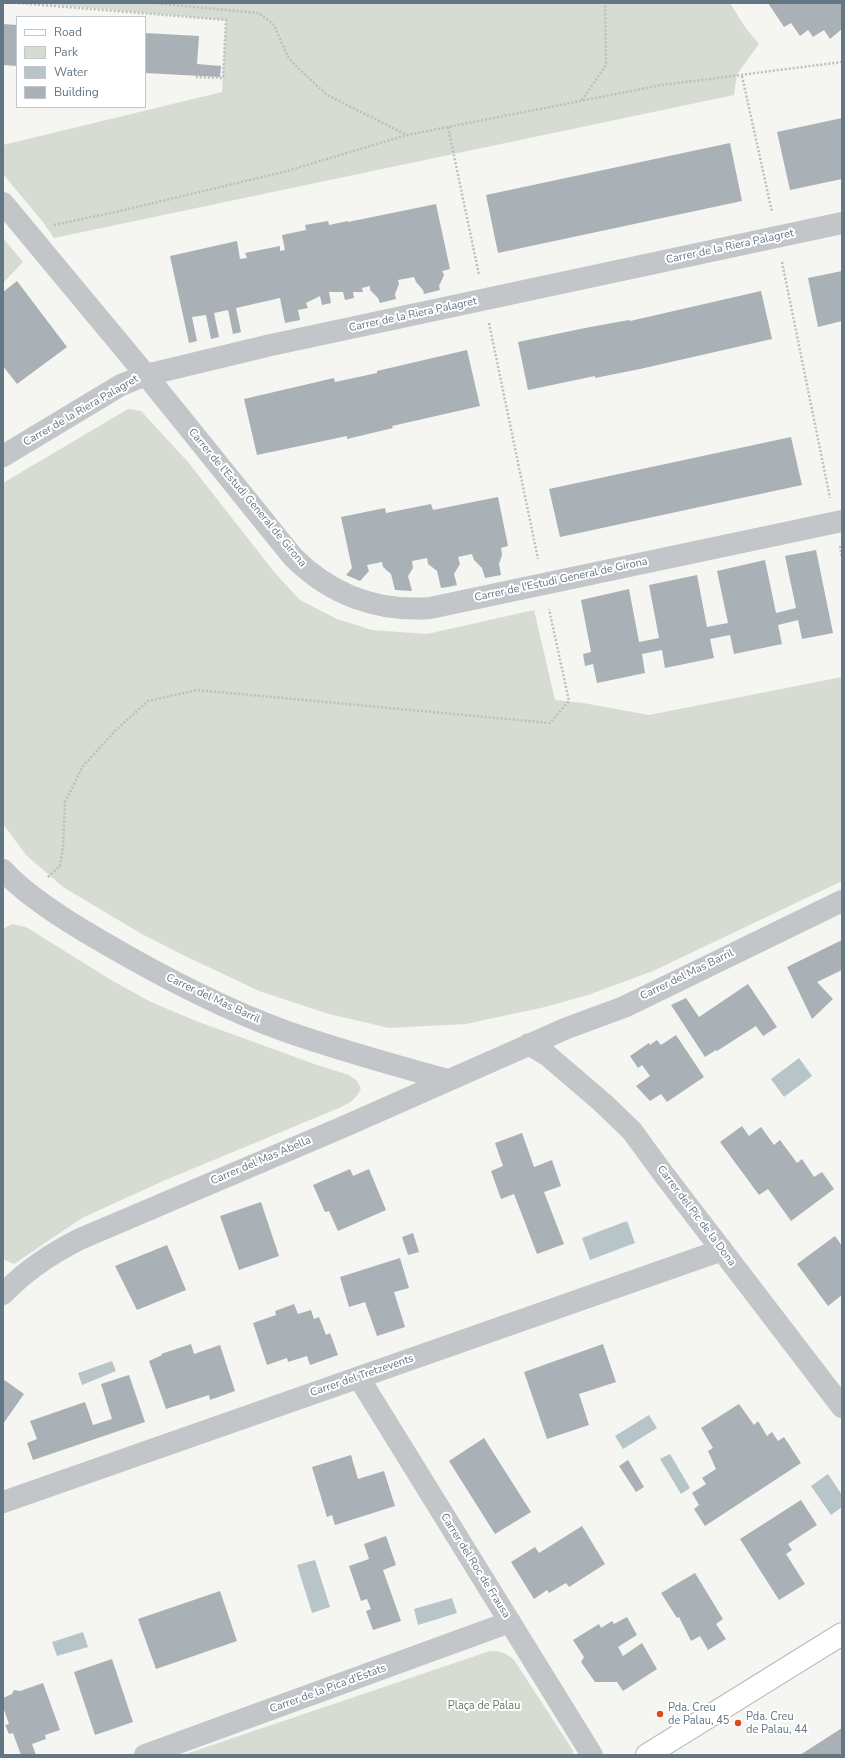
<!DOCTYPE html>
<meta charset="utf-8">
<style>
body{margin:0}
#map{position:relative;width:845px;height:1758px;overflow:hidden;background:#f5f5f1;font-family:"Nunito Sans",sans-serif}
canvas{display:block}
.frame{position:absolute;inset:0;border:4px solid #637683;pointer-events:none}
.legend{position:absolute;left:16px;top:16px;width:130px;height:92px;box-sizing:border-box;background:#fff;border:1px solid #c1c8cd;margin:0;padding:5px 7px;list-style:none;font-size:12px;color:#637683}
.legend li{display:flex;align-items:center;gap:8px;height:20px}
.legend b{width:20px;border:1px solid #c1c8cd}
</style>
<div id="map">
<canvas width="845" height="1758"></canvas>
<div class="frame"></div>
<ul class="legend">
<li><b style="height:5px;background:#fff"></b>Road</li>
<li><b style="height:11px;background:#d6dcd2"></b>Park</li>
<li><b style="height:11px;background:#b7c5c8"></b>Water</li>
<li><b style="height:11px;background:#a9b1b7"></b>Building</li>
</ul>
</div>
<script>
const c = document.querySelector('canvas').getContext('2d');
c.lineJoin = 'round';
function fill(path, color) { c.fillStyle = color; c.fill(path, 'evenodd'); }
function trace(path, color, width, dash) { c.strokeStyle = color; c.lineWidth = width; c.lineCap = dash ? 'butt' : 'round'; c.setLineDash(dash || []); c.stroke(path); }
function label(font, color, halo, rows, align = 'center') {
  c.font = font + ' "Nunito Sans",sans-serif'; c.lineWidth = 4; c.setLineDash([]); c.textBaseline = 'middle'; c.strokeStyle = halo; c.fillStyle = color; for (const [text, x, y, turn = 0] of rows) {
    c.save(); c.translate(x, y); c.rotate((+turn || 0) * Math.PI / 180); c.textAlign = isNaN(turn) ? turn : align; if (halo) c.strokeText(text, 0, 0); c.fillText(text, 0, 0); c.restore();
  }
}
fill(new Path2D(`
 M37,3H730L745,27L759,44L737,74L734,95L54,238L43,222L3,174V145L222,92L226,20Z
 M3,238L23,262L3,283Z
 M128,409L141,411L188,462L275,573L300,600L337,619L372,630L427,634L534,610L555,700L583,703L649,715L842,677V881L653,971L588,995L545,1007L466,1024L389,1028L329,1014L259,991L181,954L140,933L63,887L26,855L3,824V483Z
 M12,924L26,927L111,980L151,1002L196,1021L317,1065L349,1075L356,1080L361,1088C357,1099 350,1103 339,1108L163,1181L82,1218L14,1264L3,1259V929Z
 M490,1651C501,1651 506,1653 514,1660L574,1752L570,1755H183Z`), '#d6dcd2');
fill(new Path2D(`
 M799,1058L812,1076L784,1097L771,1079Z
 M627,1221L635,1243L590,1260L582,1238Z
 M112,1361L116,1371L82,1385L78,1373Z
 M649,1415L657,1428L623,1449L615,1436Z
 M670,1454L690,1488L681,1494L660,1459Z
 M828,1474L842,1495V1507L831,1515L811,1486Z
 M315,1560L330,1607L312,1613L297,1565Z
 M452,1598L457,1613L418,1625L414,1609Z
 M83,1632L88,1647L57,1656L52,1642Z`), '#b7c5c8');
fill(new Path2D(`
 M768,3H841L842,5V29L830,39L824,30L813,37L808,30L800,36L791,23L784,27Z
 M3,24L17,25V66L3,65Z
 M145,33L199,36L197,64L221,66L220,77L145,73Z
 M842,118V179L790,190L777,132Z
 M730,143L742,201L498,253L486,195Z
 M436,204L450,269L442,271L444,275L439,286L440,290L424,294L423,290L416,282L414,277L398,280L399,284L395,294L396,299L380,303L378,298L370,290V286L362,288L363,292H353L354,298L345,300L343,292H329L331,303L322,305L320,296L306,303L308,308L298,310L300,320L285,323L280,298L236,308L241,332L233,334L228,310L214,313L219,337L211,339L206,315L192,317L197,341L189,343L170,256L237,241L240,259L247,258L245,253L280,246V251L285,250L282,235L306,230L305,225L328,221L329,225L348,221V222Z
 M842,271V321L818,327L808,278Z
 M17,281L67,347L17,384L3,366V292Z
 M761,291L772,339L640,369L595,378V376L528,390L518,342L585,328L629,320L630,321Z
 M467,350L480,406L392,426L393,428L347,439V436L257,455L244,399L334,378L335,382L377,373V371Z
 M791,437L802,485L560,537L549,489Z
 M498,497L508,546L501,548L502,555L499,564L501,575L485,578L482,568L474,560L472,554L458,557L460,564L454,574L457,585L448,587L441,588L437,571L428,564L427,558L412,561L413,568L408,576L412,591L395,590L391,574L383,567L382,562L367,565L369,571L360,581L346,575L352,568L341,517L385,508L386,513L431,504L433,510Z
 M816,550L833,633L802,639L798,620L778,625L782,644L734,654L730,635L710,639L714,658L665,668L662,650L642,654L645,673L597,683L593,664L585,666L583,654L591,652L581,600L629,589L639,642L659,638L649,585L697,575L707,627L717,625L728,623L717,571L765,560L776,613L796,608L785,556Z
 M842,940V970L817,982L833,999L812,1019L787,967Z
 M748,984L777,1027L763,1036L756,1026L717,1051L716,1050L705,1057L671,1005L686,998L699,1017Z
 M676,1035L704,1077L667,1102L661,1094L650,1101L636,1086L650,1076L642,1065L638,1068L630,1056L649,1043L650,1045L657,1040L661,1045Z
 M742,1126L749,1136L761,1127L774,1145L780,1140L797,1163L802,1159L814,1177L822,1172L834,1189L791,1221L768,1189L759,1195L720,1142Z
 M522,1133L534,1167L552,1160L561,1186L544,1192L564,1244L537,1254L514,1194L501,1199L491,1171L503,1166L495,1143Z
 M350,1169L353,1176L369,1169L386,1210L338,1231L329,1211L325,1212L313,1185Z
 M261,1202L279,1256L239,1270L220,1216Z
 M413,1233L419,1252L408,1255L402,1237Z
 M835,1236L842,1246V1295L828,1306L797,1264Z
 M167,1245L186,1290L137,1310L115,1266Z
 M400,1258L409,1288L394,1292L405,1327L377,1336L365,1302L349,1307L340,1277Z
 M294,1304L298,1314L311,1310L314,1319L319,1317L326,1335L330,1333L338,1355L310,1365L307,1356L288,1362L287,1358L267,1365L253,1323L276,1315L275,1311Z
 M191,1344L194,1354L220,1345L235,1391L210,1400L209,1395L166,1409L149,1361L162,1355L161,1354Z
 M603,1344L616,1382L579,1394L589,1425L547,1439L524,1372Z
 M129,1375L145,1422L33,1460L27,1443L37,1439L30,1421L85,1402L93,1425L112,1419L101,1384Z
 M3,1379L24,1394L3,1424Z
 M739,1404L754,1425L758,1421L767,1436L772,1432L778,1441L784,1437L801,1463L705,1526L694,1509L699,1505L692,1493L706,1484L702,1478L716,1469L708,1451L713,1448L701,1428Z
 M484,1438L531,1512L495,1534L449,1461Z
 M351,1455L358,1479L384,1471L395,1506L335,1525L332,1515L327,1517L312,1467Z
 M628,1460L644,1487L636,1492L619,1466Z
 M801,1500L817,1525L788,1544L792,1550L786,1554L805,1584L779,1600L740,1539Z
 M582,1526L605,1564L569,1587L566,1583L549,1593L547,1590L534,1599L511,1562L535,1547L539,1553Z
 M386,1536L396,1565L383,1570L401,1621L373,1630L366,1611L371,1609L367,1599L361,1601L349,1566L369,1559L364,1544Z
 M695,1573L723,1619L716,1624L726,1639L708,1650L700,1636L691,1641L679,1617L677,1618L661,1593Z
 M220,1591L237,1641L156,1669L138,1619Z
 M627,1617L637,1635L618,1647L623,1656L642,1643L657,1669L623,1691L617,1682H595L581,1662L584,1657L573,1640L599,1624L601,1628L612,1621L614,1624Z
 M112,1659L133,1722L95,1735L74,1672Z
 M43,1683L60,1730L45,1735L46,1739L32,1744L36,1755H21L13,1733L9,1734L5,1725L9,1724L3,1707V1698L12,1694L14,1690L20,1691Z
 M842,1728V1755H800Z`), '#a9b1b7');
const secondary = new Path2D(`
 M647,1755L842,1634`);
trace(secondary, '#b4babe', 24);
trace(new Path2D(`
 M18,3L226,20L223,78L195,77
 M153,3L259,13L274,25L288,57L295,65L327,95L407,135
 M742,76L772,212
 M582,100L606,65L605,3
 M448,127L479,275
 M54,225L120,211L287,171L407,135L662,85L842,62
 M782,262L830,498
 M489,323L538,559
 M840,546L842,558
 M48,877L60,866L63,847L65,802L83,766L116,730L148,701L197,690L550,723L569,701L549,609`), '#bcbec0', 2.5, [2, 2]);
trace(new Path2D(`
 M3,203L146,375L293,557C331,595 378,612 430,608L842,521
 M3,456L121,385L146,375L271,345L842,223
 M3,870C26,896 70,923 101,941C159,975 221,1008 285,1031C339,1050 393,1065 448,1080
 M529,1044L547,1055L603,1103L632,1131L662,1172L842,1407
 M3,1294C25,1271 52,1253 80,1239L343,1127L567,1028L624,1007L842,901
 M359,1378L592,1755
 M3,1502L722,1250
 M145,1755L510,1622`), '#c2c6c9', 22);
trace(secondary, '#fff', 22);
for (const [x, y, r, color] of [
 [660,1714,4,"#e64520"],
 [738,1723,4,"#e64520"]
]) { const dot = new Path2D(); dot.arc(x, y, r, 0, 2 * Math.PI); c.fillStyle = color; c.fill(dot); trace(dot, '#fff', 1.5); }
label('11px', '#637683', '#fff', [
 ["Carrer de la Riera Palagret",730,247,-12],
 ["Carrer de la Riera Palagret",413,315,-12],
 ["Carrer de la Riera Palagret",81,411,-30],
 ["Carrer de l'Estudi General de Girona",247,498,50],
 ["Carrer de l'Estudi General de Girona",561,580,-12],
 ["Carrer del Mas Barril",687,975,-26],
 ["Carrer del Mas Barril",213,999,25],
 ["Carrer del Mas Abella",261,1161,-23],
 ["Carrer del Pic de la Dona",696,1216,53],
 ["Carrer del Tretzevents",362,1376,-19],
 ["Carrer del Roc de Frausa",475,1566,58],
 ["Carrer de la Pica d'Estats",328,1689,-20]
]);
label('11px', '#687a62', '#fff', [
 ["Plaça de Palau",484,1706]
]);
label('11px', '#637683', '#fff', [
 ["Pda. Creu",668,1708],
 ["de Palau, 45",668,1721],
 ["Pda. Creu",746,1717],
 ["de Palau, 44",746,1730]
], 'left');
</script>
